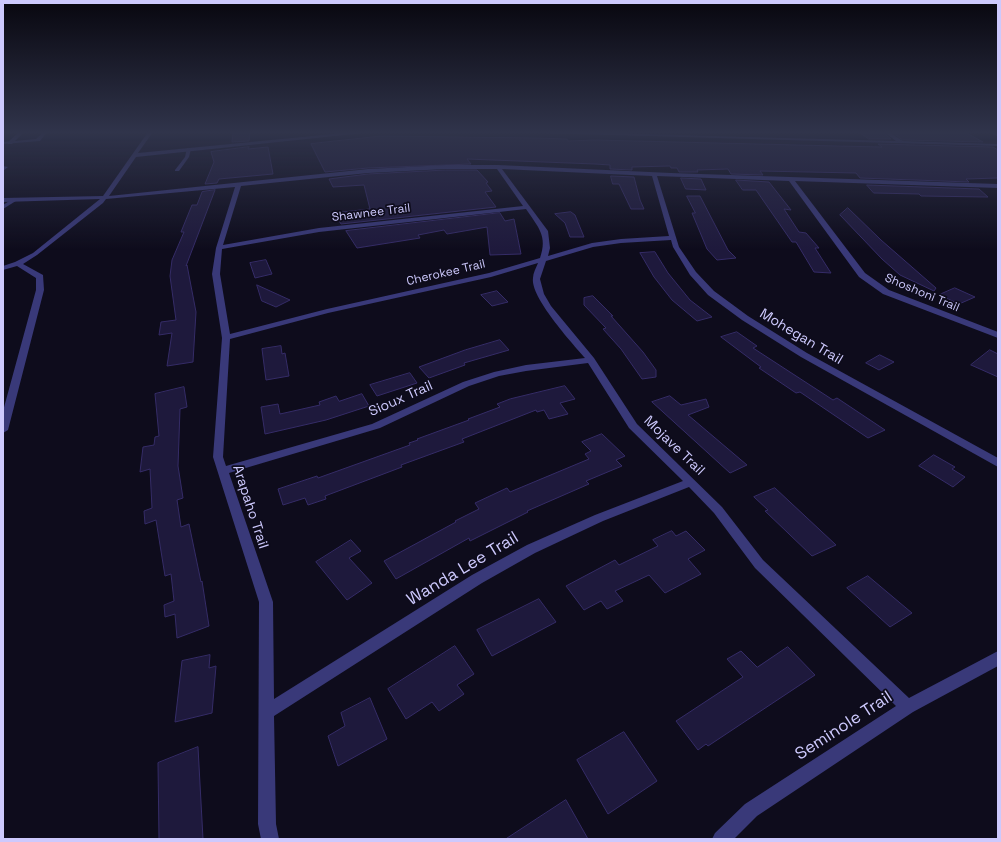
<!DOCTYPE html>
<style>
body{margin:0}
#map{position:relative;width:1001px;height:842px;overflow:hidden;background:#0e0c1c;font-family:"Space Grotesk",sans-serif}
canvas{display:block}
.frame{position:absolute;inset:0;border:4px solid #cdc9fd;pointer-events:none}
</style>
<div id="map">
<canvas width="1001" height="842"></canvas>
<div class="frame"></div>
</div>
<script>
const c = document.querySelector('canvas').getContext('2d');
c.lineJoin = 'round';
function fill(path, color) { c.fillStyle = color; c.fill(path, 'evenodd'); }
function trace(path, color, width, dash) { c.strokeStyle = color; c.lineWidth = width; c.lineCap = dash ? 'butt' : 'round'; c.setLineDash(dash || []); c.stroke(path); }
function label(font, color, halo, rows, align = 'center') {
  c.font = font + ' "Space Grotesk",sans-serif'; c.lineWidth = 3.5; c.setLineDash([]); c.textBaseline = 'middle'; c.strokeStyle = halo; c.fillStyle = color; for (const [text, x, y, turn = 0] of rows) {
    c.save(); c.translate(x, y); c.rotate((+turn || 0) * Math.PI / 180); c.textAlign = isNaN(turn) ? turn : align; if (halo) c.strokeText(text, 0, 0); c.fillText(text, 0, 0); c.restore();
  }
}
const building = new Path2D(`
 M250,132L249,141L232,142L233,133Z
 M859,132H883L891,139H869Z
 M892,132H965L983,142L903,140Z
 M381,136L537,138L567,139L568,141L595,140L838,146L882,147L878,144L993,147L998,150V178L966,179L969,182L860,178L856,173L760,171L763,175L731,174L728,169L697,170L698,172H679L677,168H671L670,166L632,167V170L610,169V165L595,164L467,159L471,164L368,168L325,172L311,144Z
 M249,147L248,149L268,147L273,174L219,179L217,183L205,184L214,162L211,152Z
 M446,170H477L488,182L486,183L492,191L485,192L496,207L341,224L334,213L370,209L364,185L333,187L329,179L368,174Z
 M611,176L634,177L640,200L644,209H631L619,184H613Z
 M681,178L701,179L706,190L686,189Z
 M736,180L769,182L791,210L784,209L799,232L806,233L819,248H815L831,273L814,272L796,242H792L756,190H743Z
 M867,185L979,189L988,197L921,196L919,194L874,193Z
 M215,190L186,266L187,265L196,312L193,362L167,366L172,333L159,335L161,322L176,320L170,276L172,260L184,232H181L192,205H197L202,192Z
 M687,196H700L728,250L736,258L717,260L707,249L692,213H695Z
 M848,208L881,240L936,288L934,291L900,275L882,259L840,215Z
 M571,212L575,215L584,237H570L565,223L555,214Z
 M500,213L505,221L514,219L521,254L490,255L487,227L447,234L444,230L418,235L420,238L357,248L346,231Z
 M655,252L668,273L690,300L712,317L697,321L672,300L654,277L640,253Z
 M266,260L272,274L255,278L250,263Z
 M257,285L290,300L276,307L262,301Z
 M955,288L975,297L959,304L939,295Z
 M497,291L508,302L492,306L481,295Z
 M593,296L613,316H611L643,352L656,370V377L642,379L621,349L603,329L606,328L584,305V298Z
 M737,332L757,346L753,348L833,400L837,398L885,430L868,438L800,392L796,393L759,368L761,367L721,337Z
 M500,340L509,350L464,363L465,365L429,378L419,367L465,350Z
 M281,346L282,354L285,353L289,376L266,380L262,349Z
 M990,350L998,354V377L971,365Z
 M880,355L894,362L879,370L866,363Z
 M410,373L417,383L377,396L370,385Z
 M565,386L575,399L560,403L568,414L549,419L544,410L537,412L536,410L462,439L464,442L401,465L402,467L325,496L326,499L308,505L305,498L283,505L278,489L317,476L318,478L410,445L409,443L418,440L417,439L469,420L468,419L500,407L497,404L510,399Z
 M184,387L187,407L180,409L178,466L183,498L177,500L181,527L189,524L201,582L202,581L209,626L177,638L175,614L165,617L164,605L174,601L171,574L165,576L156,520L145,524L144,511L152,508L150,469L140,472L143,447L154,445L155,437L159,436L155,394Z
 M362,394L369,406L326,420L265,434L261,407L278,404L280,414L320,405L319,402L336,396L339,401Z
 M670,396L681,405L706,399L709,407L688,415L747,465L730,473L652,402Z
 M602,434L625,456L616,460L622,466L586,481L589,484L527,511L528,512L470,541L469,538L396,579L384,561L456,522L455,521L479,509L475,503L507,488L510,492L589,459L585,454L591,451L582,442Z
 M934,455L955,467L952,469L965,477L953,487L919,466Z
 M775,488L836,545L812,556L765,511L768,510L754,497Z
 M672,531L676,536L686,531L705,550L688,559L701,574L665,593L649,575L615,591L623,601L607,609L601,601L584,610L566,586L615,560L619,565L658,546L653,540Z
 M351,540L361,551L349,558L372,583L347,600L316,562Z
 M868,576L912,613L890,627L847,588Z
 M539,599L556,622L492,656L477,630Z
 M455,646L474,674L457,685L464,694L439,711L432,702L406,719L388,689Z
 M788,647L815,675L708,746L706,744L698,750L676,721L743,677L727,659L741,651L757,667Z
 M210,655L209,668L216,666L212,713L175,722L182,661Z
 M370,698L387,739L338,766L328,736L345,726L341,713Z
 M624,732L657,781L608,814L577,760Z
 M198,747L203,839H159L158,763Z
 M566,800L588,839H506Z`);
fill(building, '#1e193c');
trace(building, '#352c67', 1);
fill(new Path2D(`
 M43,132H47L40,141L3,144V142L36,139Z
 M187,148L191,149L189,157L179,171H175V170L185,157Z
 M3,166L8,167L3,171Z
 M14,198L19,199L3,209V205Z`), '#393979');
fill(new Path2D(`
 M19,132H24L12,144H8V142Z
 M148,132H153L138,153L353,132H373L136,157L109,196L368,169L446,165H498L671,173L998,184V188L795,181L865,273L889,290L998,332V338L883,294L859,277L789,181L657,176L679,247L696,272L714,291L748,316L807,353L998,458V467L801,357L742,320L708,295L690,275L673,247L671,240L621,243L593,247L546,261L540,279L544,294L551,306L594,358L637,424L722,507L763,560L909,698L998,651V666L913,712L757,816L734,839H712L715,833L745,804L896,706L755,568L714,513L689,487L603,521L535,553L482,583L274,716L276,824L279,839H261L258,824L259,602L213,457L222,338L212,274L216,248L235,187L106,199L103,203L37,255L23,264L43,275L44,290L8,430L3,433V411L36,290V278L17,266L3,270V266L15,262L33,253L100,199L3,202V198L103,196ZM446,169H497L523,206L319,228L223,245L241,186L368,173ZM502,169L652,176L669,236L621,239L592,243L548,256L550,248L548,231ZM526,209C538,227 548,236 540,258L489,273L327,309L230,334L220,274L222,249L319,232ZM538,263C536,268 533,273 533,278C530,297 572,343 585,358L526,365L494,372L463,382L372,424L226,466L223,457L230,339L328,313L491,277ZM588,363L629,428L683,481L595,515L527,545L472,575L274,699L273,602L229,473L380,428L469,386L499,376L526,371Z
 M506,132H568L896,141L884,132H889L903,141L998,144V146Z
 M990,132L998,134V137Z`), '#393979');
const sky = c.createLinearGradient(0, 0, 0, 250);
sky.addColorStop(0, '#08070f');
sky.addColorStop(0.53, '#30344b');
sky.addColorStop(1, '#30344b00');
c.fillStyle = sky;
c.fillRect(0, 0, 1001, 250);
label('12px', '#cdc9fd', '#0e0c1c', [
 ["Shawnee Trail",371,213,-7],
 ["Cherokee Trail",446,273,-13],
 ["Shoshoni Trail",922,293,23]
]);
label('14px', '#cdc9fd', '#0e0c1c', [
 ["Mohegan Trail",801,337,31],
 ["Sioux Trail",401,399,-24],
 ["Mojave Trail",674,446,44],
 ["Arapaho Trail",250,507,72]
]);
label('17px', '#cdc9fd', '#0e0c1c', [
 ["Wanda Lee Trail",463,569,-31],
 ["Seminole Trail",844,726,-33]
]);
</script>
